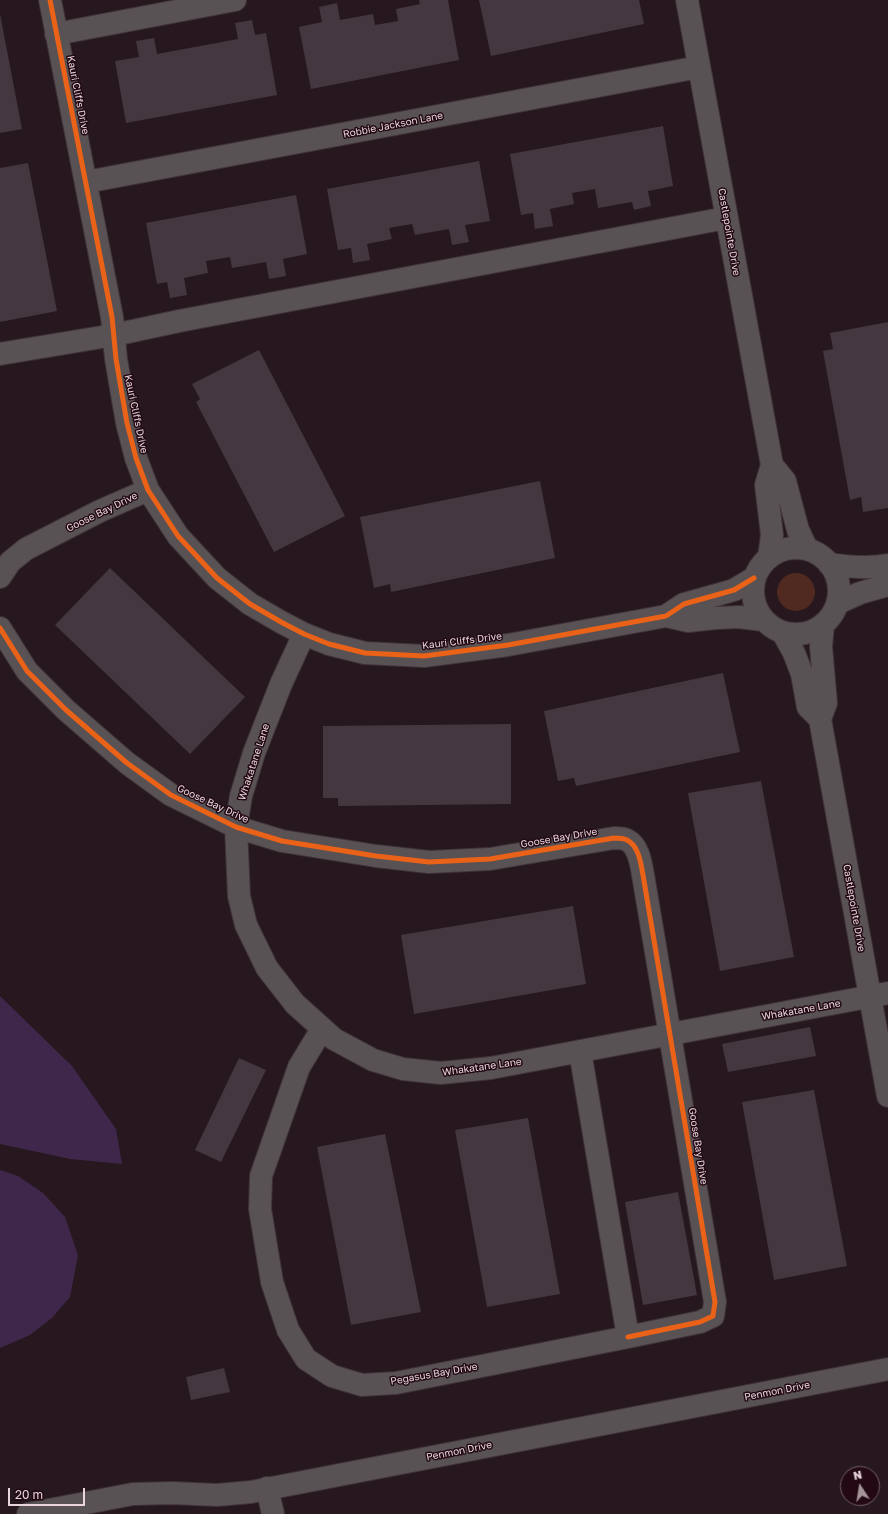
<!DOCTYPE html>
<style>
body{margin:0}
#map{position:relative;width:888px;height:1514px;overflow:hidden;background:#26181e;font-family:"Golos Text",sans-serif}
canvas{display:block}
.north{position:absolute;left:840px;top:1466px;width:40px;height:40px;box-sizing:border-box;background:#220914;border:1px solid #725b64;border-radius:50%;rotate:348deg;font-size:11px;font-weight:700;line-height:16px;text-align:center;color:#e9d6dd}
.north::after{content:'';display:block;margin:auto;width:14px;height:18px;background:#a5949a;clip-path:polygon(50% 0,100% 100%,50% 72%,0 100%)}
.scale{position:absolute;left:8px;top:1488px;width:77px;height:18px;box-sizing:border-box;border:2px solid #e9d6dd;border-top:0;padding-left:5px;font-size:12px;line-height:14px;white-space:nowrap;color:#e9d6dd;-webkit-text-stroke:3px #220914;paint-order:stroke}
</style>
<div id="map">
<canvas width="888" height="1514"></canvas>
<div class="north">N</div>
<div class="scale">20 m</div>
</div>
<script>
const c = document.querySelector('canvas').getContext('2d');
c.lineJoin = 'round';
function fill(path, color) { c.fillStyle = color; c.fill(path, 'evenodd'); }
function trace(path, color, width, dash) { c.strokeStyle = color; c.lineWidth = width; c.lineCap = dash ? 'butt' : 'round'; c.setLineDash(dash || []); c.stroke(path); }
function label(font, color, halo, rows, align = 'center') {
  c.font = font + ' "Golos Text",sans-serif'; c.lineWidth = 3; c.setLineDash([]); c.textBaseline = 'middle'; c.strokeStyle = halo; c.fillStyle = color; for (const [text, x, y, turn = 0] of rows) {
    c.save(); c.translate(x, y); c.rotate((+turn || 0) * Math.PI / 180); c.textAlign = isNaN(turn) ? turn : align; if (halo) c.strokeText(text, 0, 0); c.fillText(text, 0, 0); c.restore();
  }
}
fill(new Path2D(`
 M777 592a19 19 0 1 1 38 0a19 19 0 1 1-38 0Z`), '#502921');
fill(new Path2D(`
 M0,996L72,1066L116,1129L122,1164L70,1159L0,1144Z
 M0,1170L18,1176L43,1193L65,1217L78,1255L70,1297L52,1318L30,1335L0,1348Z`), '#3e274b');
fill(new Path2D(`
 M419,0H448L459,60L311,89L299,27L322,22L319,7L337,3L340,20L373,14L375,25L398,21L396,9L420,4Z
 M479,0H639L644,24L491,56Z
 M0,14L22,129L0,133Z
 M252,20L255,35L266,33L277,95L126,123L115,61L139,57L136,41L154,38L157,54L238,39L235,23Z
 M663,126L673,186L648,191L651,206L634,210L632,202L598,208L595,189L572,193L574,204L550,209L553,226L535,229L533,213L521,215L510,154Z
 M479,161L490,221L465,225L469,242L452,245L449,229L415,235L412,224L389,228L392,239L367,244L370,260L353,263L351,248L338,250L327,189Z
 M28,163L57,311L0,322V168Z
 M296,195L307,254L283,259L286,276L269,279L266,262L232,268L230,257L206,261L208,273L184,278L187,295L170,298L167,282L157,284L146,223Z
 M888,322V508L863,512L861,497L850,500L823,351L833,349L830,333Z
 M259,350L345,516L274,552L196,402L200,399L192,384Z
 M540,481L555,558L391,592L390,584L374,588L360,517Z
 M110,568L245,697L190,754L55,625Z
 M723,673L740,752L576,786L574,778L558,781L544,711Z
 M511,724V804L338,806V798H323V726Z
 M761,781L794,957L720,971L688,793Z
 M573,906L586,984L414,1014L401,935Z
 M810,1027L816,1056L728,1072L722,1044Z
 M239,1058L266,1070L221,1162L195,1150Z
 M814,1090L847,1266L774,1280L742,1102Z
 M528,1118L560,1294L487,1307L455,1130Z
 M385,1134L421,1312L351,1325L317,1147Z
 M678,1192L697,1295L643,1305L625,1202Z
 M224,1368L230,1392L191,1400L186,1377Z`), '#45373f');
const minor = new Path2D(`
 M50,0L112,317L116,359L127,423L136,458L148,490L178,536L217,578L250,604L281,622L304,634L329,644L365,653L424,656L508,645L666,616L684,604L734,590L754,578
 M687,0L772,465L766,485L772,535L769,557
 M56,34L235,0
 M86,182L699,67
 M0,354L114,335L179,321L726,218
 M772,465L785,481L798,530L807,549
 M753 591a43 43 0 1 1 86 0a43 43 0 1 1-86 0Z
 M829,564C849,567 868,569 888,565
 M0,577L10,562L26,549L100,511L148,490
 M838,603L860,593L888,585
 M666,616L688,621L716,618L739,617L763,620
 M823,625L821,647L826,703L820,719L888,1096
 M0,628L27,671L66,710L127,763L171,795L236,827L282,841L376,856L429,862L490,859L614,838C618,838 623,838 627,840C639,846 641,864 643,875L715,1302L713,1316L700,1322L628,1337
 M783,633L794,653L802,674L808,707L820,719
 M304,634L281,684L254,753L241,796L236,827L239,896L246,925L267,968L295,1004L334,1039L373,1060L403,1069L441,1073L491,1068L888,993
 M322,1029L299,1067L261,1176L260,1209L272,1282L288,1330L306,1359L332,1376L362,1385L396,1383L628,1337L580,1051
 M267,1488L273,1514
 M28,1514L133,1494L172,1493L217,1495L251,1492L888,1369`);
trace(minor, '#403339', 24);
trace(minor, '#595254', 22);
trace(new Path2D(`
 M50,0L112,317L116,359L127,423L136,458L148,490L178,536L217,578L250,604L281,622L304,634L329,644L365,653L424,656L508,645L666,616L684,604L734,590L754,578
 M0,628L27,671L66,710L127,763L171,795L236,827L282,841L376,856L429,862L490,859L614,838C618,838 623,838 627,840C639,846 641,864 643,875L715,1302L713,1316L700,1322L628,1337`), '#ea6118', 5);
label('10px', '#e9d6dd', '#220914', [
 ["Kauri Cliffs Drive",78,95,79],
 ["Robbie Jackson Lane",393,125,-11],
 ["Castlepointe Drive",729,232,80],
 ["Kauri Cliffs Drive",136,414,78],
 ["Goose Bay Drive",102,512,-26],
 ["Kauri Cliffs Drive",462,641,-7],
 ["Whakatane Lane",254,762,-72],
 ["Goose Bay Drive",213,804,25],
 ["Goose Bay Drive",559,838,-10],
 ["Castlepointe Drive",854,908,80],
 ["Whakatane Lane",801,1010,-10],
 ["Whakatane Lane",482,1067,-8],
 ["Goose Bay Drive",698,1146,81],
 ["Pegasus Bay Drive",434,1374,-10],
 ["Penmon Drive",777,1391,-11],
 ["Penmon Drive",459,1451,-11]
]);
</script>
